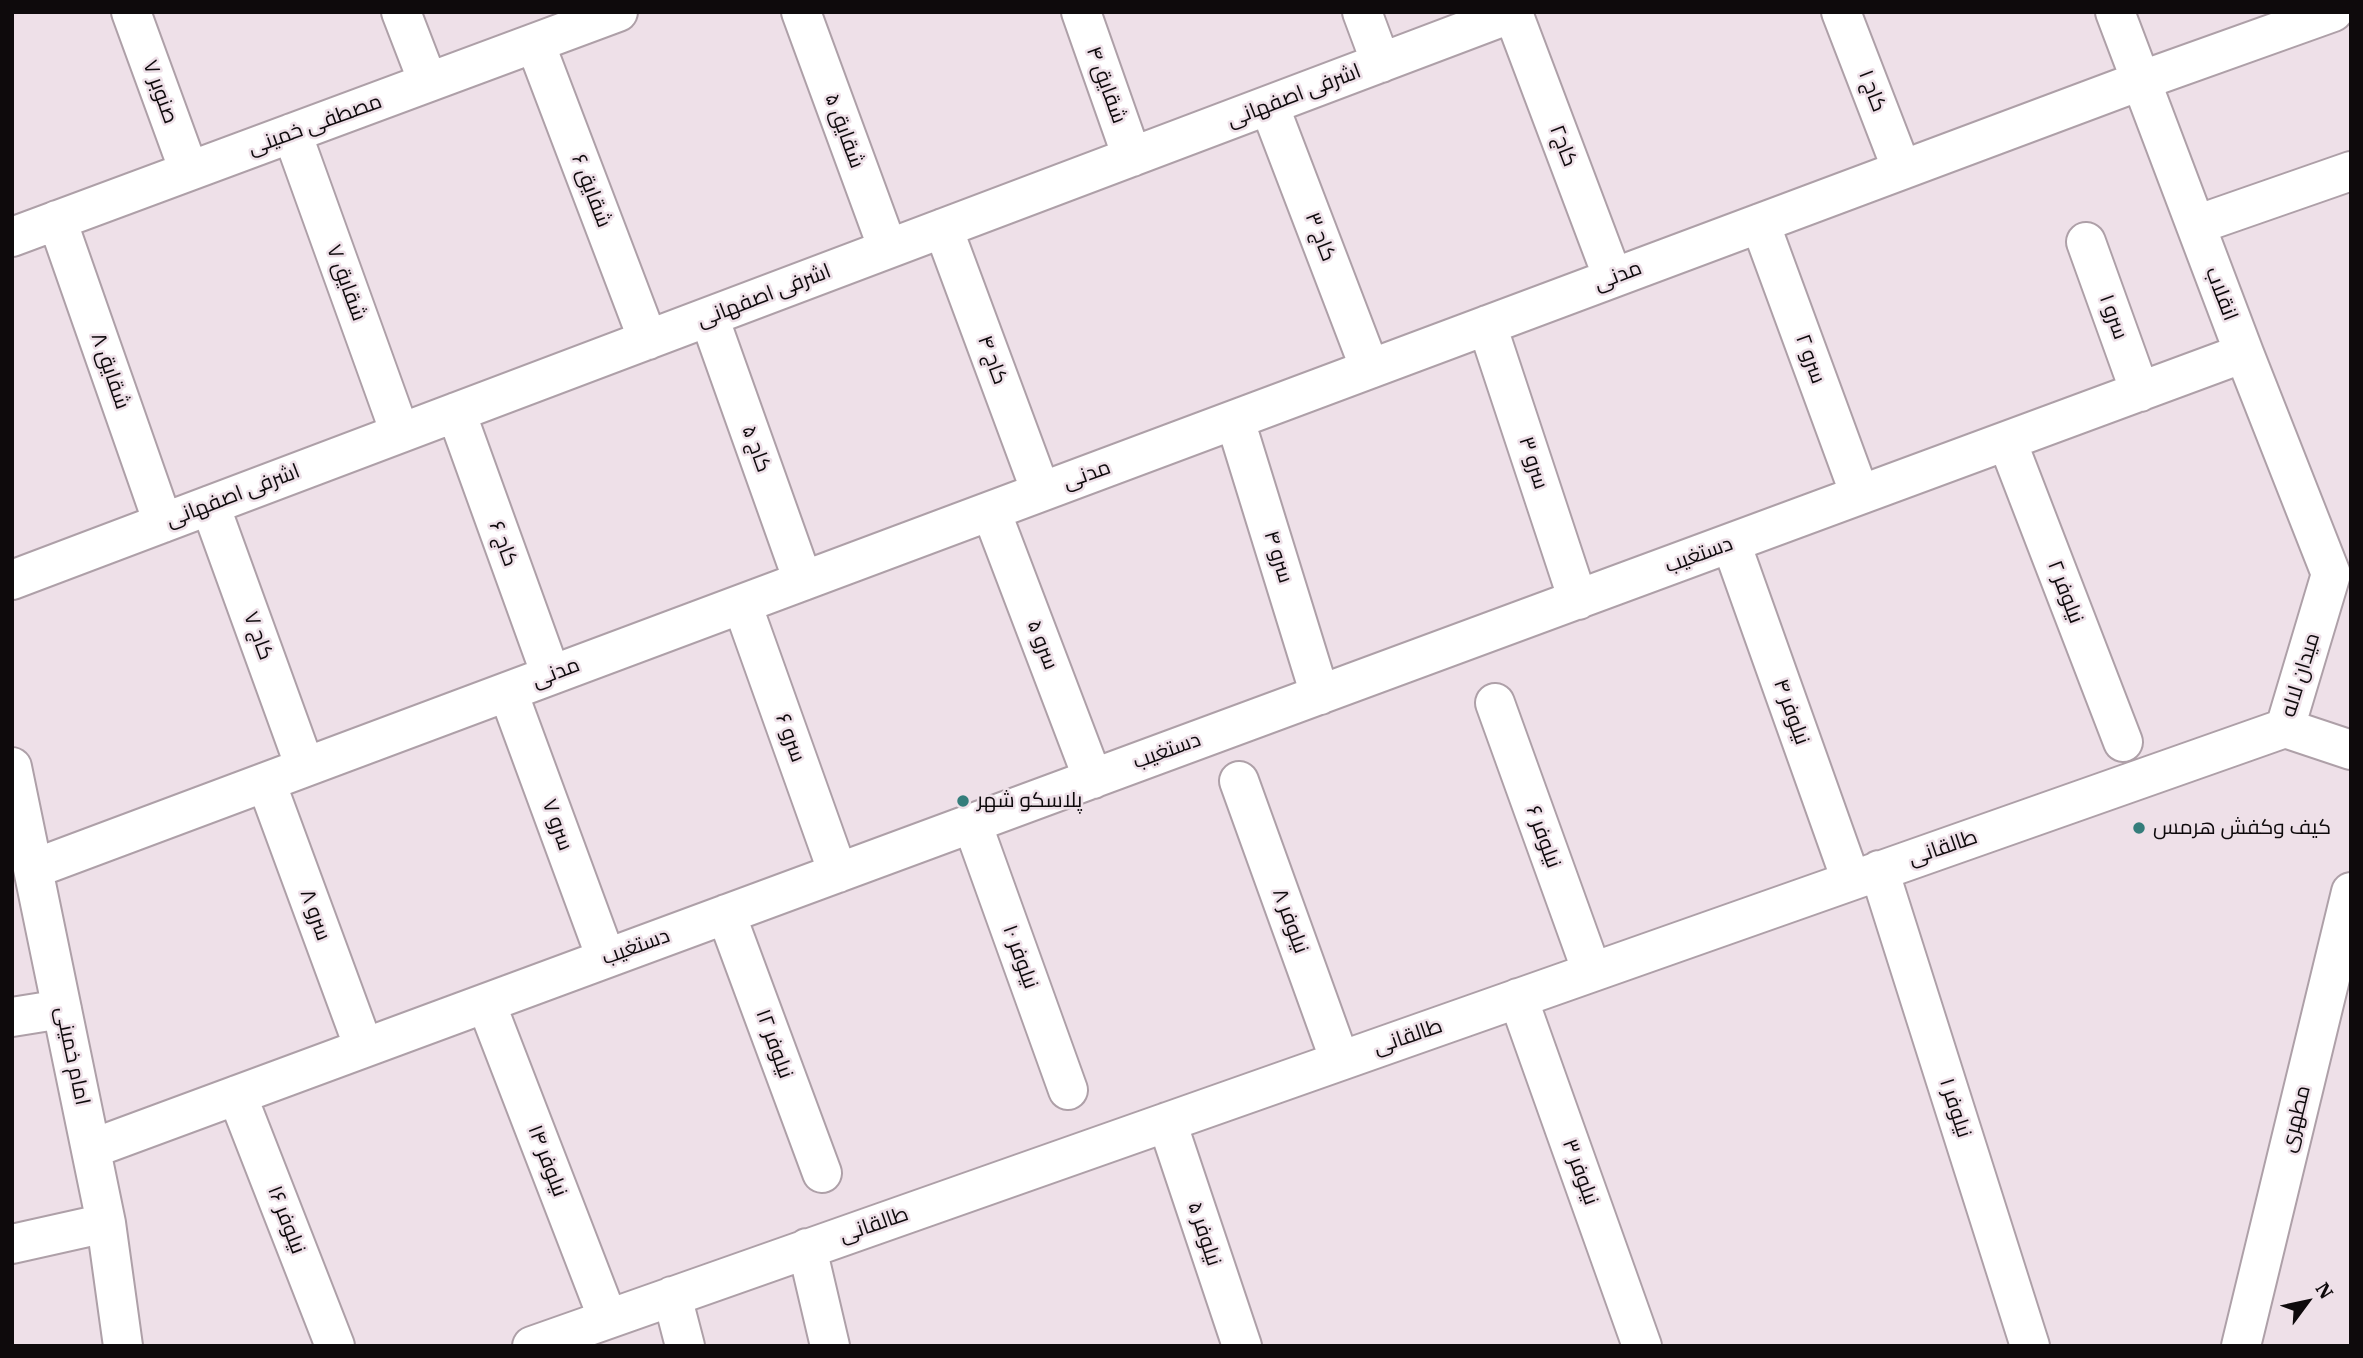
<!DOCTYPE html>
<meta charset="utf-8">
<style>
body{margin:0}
#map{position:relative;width:2363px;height:1358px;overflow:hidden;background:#eee0e8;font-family:"IBM Plex Serif",serif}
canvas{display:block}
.frame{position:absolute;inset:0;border:14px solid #0e0a0c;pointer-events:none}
.north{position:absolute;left:2272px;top:1267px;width:70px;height:70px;-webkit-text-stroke:5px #eee0e8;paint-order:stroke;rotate:57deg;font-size:19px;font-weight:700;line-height:28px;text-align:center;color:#0e0a0c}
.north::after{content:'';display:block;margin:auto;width:24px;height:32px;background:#0e0a0c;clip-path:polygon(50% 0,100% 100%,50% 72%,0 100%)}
</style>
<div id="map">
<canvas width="2363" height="1358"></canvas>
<div class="frame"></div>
<div class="north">N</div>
</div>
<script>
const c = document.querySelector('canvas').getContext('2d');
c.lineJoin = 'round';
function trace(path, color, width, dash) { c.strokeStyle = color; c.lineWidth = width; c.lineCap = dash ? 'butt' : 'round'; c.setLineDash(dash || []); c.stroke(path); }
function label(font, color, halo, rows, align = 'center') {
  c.font = font + ' "IBM Plex Serif",Cairo,serif'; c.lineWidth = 5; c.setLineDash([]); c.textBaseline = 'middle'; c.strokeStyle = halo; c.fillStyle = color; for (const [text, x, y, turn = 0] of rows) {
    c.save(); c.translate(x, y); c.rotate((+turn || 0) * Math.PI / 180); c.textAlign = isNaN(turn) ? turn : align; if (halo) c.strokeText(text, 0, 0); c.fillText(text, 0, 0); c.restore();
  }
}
const minor = new Path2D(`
 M131,12L189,171
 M401,12L428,82
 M801,12L888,249
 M1081,12L1132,157
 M1362,12L1381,63
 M1841,12L1902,170
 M2115,12L2244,353L2331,574
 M1513,13L1613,278
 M535,43L648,340
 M1269,105L1370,369
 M292,133L400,433
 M57,220L163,523
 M1760,223L1860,495
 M2196,225L2351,171
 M943,228L1041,492
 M12,237L618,12
 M2086,242L2140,392
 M709,317L803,581
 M1487,325L1578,600
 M456,412L551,675
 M1235,420L1320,695
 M2007,441L2123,742
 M210,505L305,767
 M991,511L1093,779
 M1731,543L1851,880
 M12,580L1515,12
 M742,604L838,873
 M508,692L606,958
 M1495,703L1592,972
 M2285,728L2331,574
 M2285,728L2351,750
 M12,767L106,1223L123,1346
 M1239,781L1340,1061
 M266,782L364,1048
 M972,823L1068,1090
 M33,869L2140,81L2333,12
 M1879,870L2030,1346
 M726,914L822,1173
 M1518,998L1642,1346
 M486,1003L608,1319
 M12,1017L62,1009
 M237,1095L335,1346
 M1167,1122L1242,1346
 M91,1149L2244,353
 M12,1244L106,1223
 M807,1248L830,1346
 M672,1296L685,1346
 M532,1346L2285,728
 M2241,1346L2351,892`);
trace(minor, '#aea0a8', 42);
trace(minor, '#fff', 38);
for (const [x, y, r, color] of [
 [963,801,7,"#347d7b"],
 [2139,828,7,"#347d7b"]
]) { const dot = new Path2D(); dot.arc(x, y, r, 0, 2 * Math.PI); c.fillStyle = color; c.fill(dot); trace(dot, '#eee0e8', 2.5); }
label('21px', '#0e0a0c', '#eee0e8', [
 ["شقایق ۴",1106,85,70],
 ["کاج ۱",1872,91,69],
 ["صنوبر ۷",160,92,70],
 ["اشرفی اصفهانی",1294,96,-21],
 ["مصطفی خمینی",315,125,-20],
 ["شقایق ۵",844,131,70],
 ["کاج۲",1563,146,69],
 ["شقایق ۶",591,191,69],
 ["کاج ۳",1320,237,69],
 ["مدنی",1618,276,-21],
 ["شقایق ۷",346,283,70],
 ["انقلاب",2221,294,69],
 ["اشرفی اصفهانی",764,296,-21],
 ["سرو ۱",2113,317,70],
 ["سرو ۲",1810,359,70],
 ["کاج ۴",992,360,70],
 ["شقایق ۸",110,371,71],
 ["کاج ۵",756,449,70],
 ["سرو ۳",1533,463,72],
 ["مدنی",1087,475,-20],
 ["اشرفی اصفهانی",233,496,-21],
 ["کاج ۶",503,544,70],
 ["دستغیب",1699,555,-20],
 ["سرو ۴",1278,557,73],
 ["نیلوفر ۲",2065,592,69],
 ["کاج ۷",258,636,70],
 ["سرو ۵",1042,645,69],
 ["مدنی",556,673,-21],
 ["میدان لاله",2301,675,-73],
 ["نیلوفر ۴",1791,712,70],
 ["سرو ۶",790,738,70],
 ["دستغیب",1167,751,-20],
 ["سرو ۷",557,825,70],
 ["نیلوفر ۶",1543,837,70],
 ["طالقانی",1943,848,-19],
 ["سرو ۸",315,915,70],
 ["نیلوفر ۸",1290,921,70],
 ["دستغیب",636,947,-20],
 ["نیلوفر ۱۰",1020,957,70],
 ["طالقانی",1408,1037,-19],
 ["نیلوفر ۱۲",774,1044,70],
 ["امام خمینی",72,1056,78],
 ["نیلوفر ۱",1955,1108,72],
 ["مطهری",2296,1119,-76],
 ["نیلوفر ۱۴",547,1161,69],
 ["نیلوفر ۳",1580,1172,70],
 ["نیلوفر ۱۶",286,1220,69],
 ["طالقانی",874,1225,-19],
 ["نیلوفر ۵",1204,1234,72]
]);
label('21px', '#0e0a0c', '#eee0e8', [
 ["پلاسکو شهر",977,801],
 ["کیف و‌کفش هرمس",2153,828]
], 'left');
</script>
